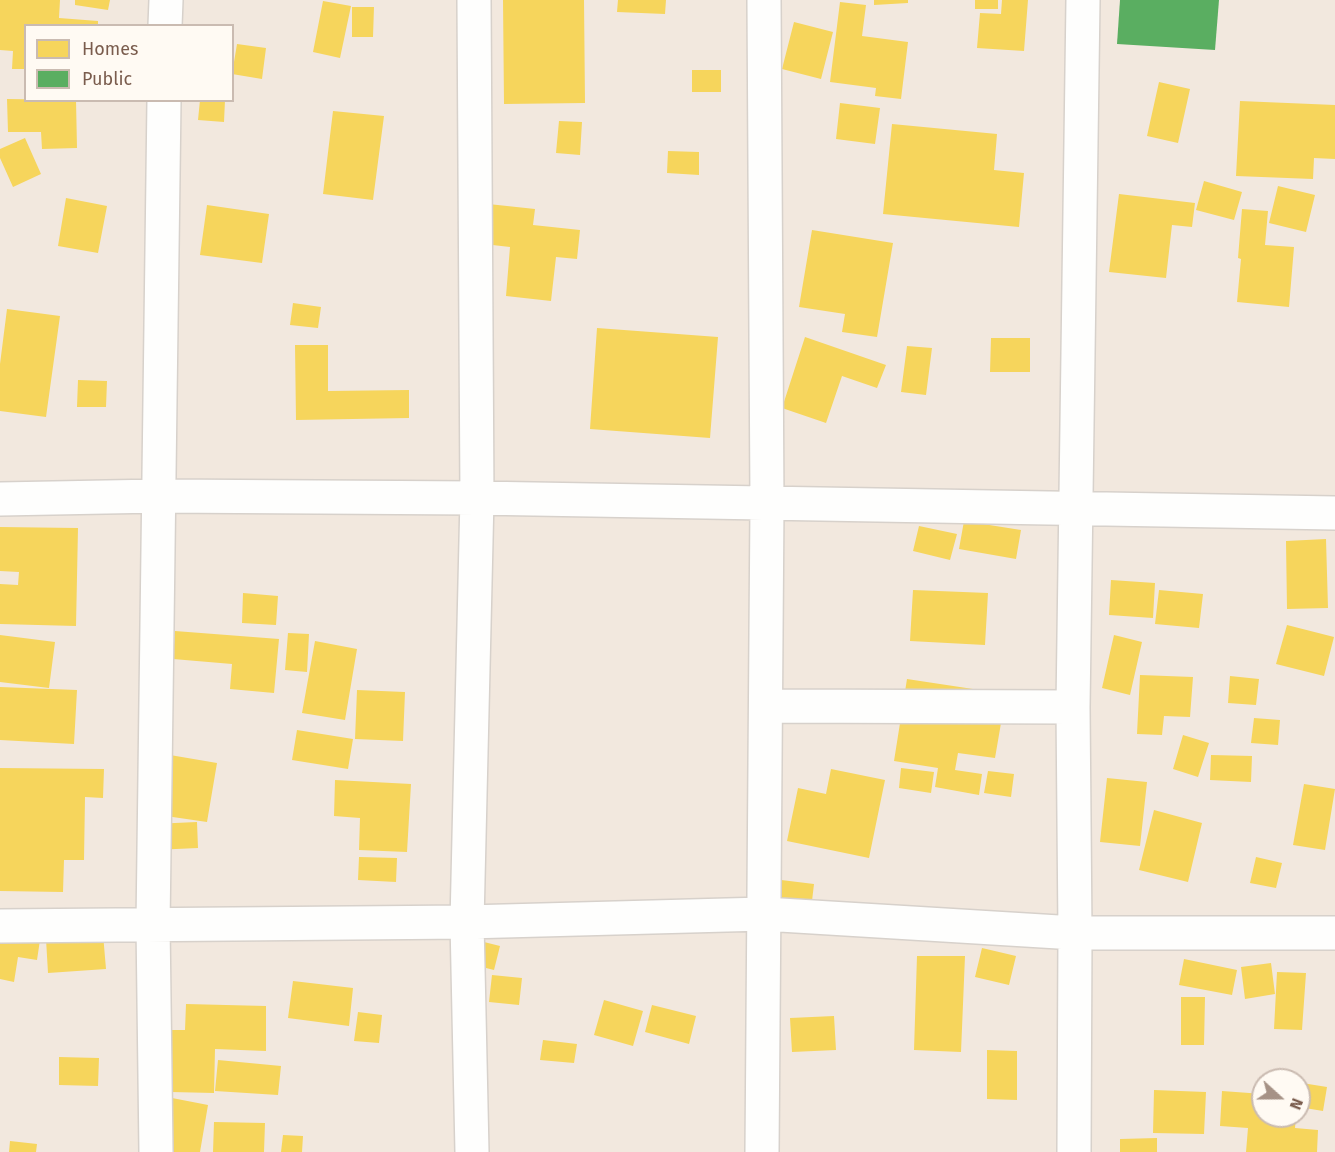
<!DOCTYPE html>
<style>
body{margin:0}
#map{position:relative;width:1335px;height:1152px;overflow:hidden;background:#f9f5f0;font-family:"Fira Sans",sans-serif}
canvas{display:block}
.legend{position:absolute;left:24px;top:24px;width:210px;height:78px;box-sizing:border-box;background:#fffaf3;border:2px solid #cabbb1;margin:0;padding:8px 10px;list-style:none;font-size:18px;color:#7a5c4d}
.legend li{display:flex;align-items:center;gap:12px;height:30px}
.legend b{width:30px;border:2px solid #cabbb1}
.north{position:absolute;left:1251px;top:1068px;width:60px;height:60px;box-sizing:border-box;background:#fffaf3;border:2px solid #cabbb1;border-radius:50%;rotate:111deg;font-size:16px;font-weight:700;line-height:24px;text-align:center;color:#7a5c4d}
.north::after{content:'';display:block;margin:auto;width:21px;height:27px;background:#a69286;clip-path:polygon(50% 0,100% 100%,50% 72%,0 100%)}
</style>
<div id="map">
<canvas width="1335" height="1152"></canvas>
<ul class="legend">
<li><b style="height:16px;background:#f6d55c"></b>Homes</li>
<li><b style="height:16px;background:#5aae61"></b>Public</li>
</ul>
<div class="north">N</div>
</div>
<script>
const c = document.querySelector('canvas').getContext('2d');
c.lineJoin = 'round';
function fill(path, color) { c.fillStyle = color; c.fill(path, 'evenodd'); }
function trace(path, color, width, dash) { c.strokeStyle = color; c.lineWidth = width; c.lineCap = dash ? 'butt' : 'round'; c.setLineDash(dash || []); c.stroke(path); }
fill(new Path2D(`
 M0,0H1335V1152H0ZM26,26H232V100H26ZM1263,1080H1299V1116H1263Z`), '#f2e8de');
fill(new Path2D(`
 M0,0H60L59,18L98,21V26H26V69H12L13,51L0,50Z
 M75,0H110L108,10L75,5Z
 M503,0H584L585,103L504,104Z
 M618,0H666L665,14L617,12Z
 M874,0H908V3L874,5Z
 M975,0H998V9H975Z
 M1002,0H1028L1024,51L977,48L980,13L1001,14Z
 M323,1L351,6L340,58L313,52Z
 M840,2L866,5L862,36L908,42L901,99L875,96L876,88L830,82Z
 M352,7H374L373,37H352Z
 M794,22L833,32L821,79L782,69Z
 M237,44L266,48L262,79L232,74Z
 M692,70H721V92H692Z
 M1159,82L1190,89L1178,143L1147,136Z
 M7,99L76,100L77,148L42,149L41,132H8Z
 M200,100H225L224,122L198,120Z
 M1240,101L1335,105V159L1314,158L1313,179L1236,176Z
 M840,103L880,108L875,144L836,139Z
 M333,111L384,116L373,200L323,194Z
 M559,121L582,122L580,155L556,153Z
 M892,124L997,134L994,170L1024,173L1019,227L883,214Z
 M25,138L41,174L13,187L0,158V149Z
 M668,151L699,152V175L667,173Z
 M1204,181L1242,192L1234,220L1196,210Z
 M1278,186L1315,195L1306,232L1269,223Z
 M1119,194L1195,203L1192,227L1172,225L1166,278L1109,272Z
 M66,198L107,206L98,253L58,246Z
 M479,203L535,209L533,225L580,230L577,259L556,257L551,301L506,296L510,247L475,243Z
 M207,205L269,214L262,263L200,255Z
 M1242,209L1268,211L1265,245L1294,247L1289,307L1237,302L1241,259L1238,258Z
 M812,230L893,243L877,337L842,332L845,314L799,307Z
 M293,303L321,307L318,328L290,325Z
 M7,309L60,316L46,417L0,411V364Z
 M597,328L718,337L710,438L590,429Z
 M805,337L886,365L877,388L842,376L826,423L782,408Z
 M991,338H1030V372H990Z
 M295,345H328V391L409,390V418L296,420Z
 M907,346L932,348L926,395L901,392Z
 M78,380L107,381L106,407H77Z
 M964,521L1021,530L1016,559L959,549Z
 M919,526L957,534L950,560L913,551Z
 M0,527L78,528L76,626L0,624V584L18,585L19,572L0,571Z
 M1326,539L1328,608L1287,609L1286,541Z
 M1111,580L1155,583L1153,618L1109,615Z
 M913,590L988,593L985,645L910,641Z
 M1159,590L1203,594L1199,628L1155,624Z
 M243,593L278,596L276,625L242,623Z
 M1287,625L1334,637L1324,676L1276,664Z
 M175,631L279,639L274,693L230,689L232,664L173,659Z
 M288,633L309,634L307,672L285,670Z
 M0,635L55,642L49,688L0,682Z
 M1114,635L1142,642L1130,695L1102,688Z
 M315,641L357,649L345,720L302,713Z
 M1140,675L1193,677L1190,717L1164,716L1162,735L1137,734Z
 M1230,676L1259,679L1256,705L1228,703Z
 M907,679L1006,694L995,758L958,753L955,770L982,774L979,795L935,787L938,768L894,761Z
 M0,687L77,690L74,744L0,740Z
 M357,690L405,692L403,741L355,739Z
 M1254,718L1280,720L1278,745L1251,743Z
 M297,730L353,739L348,769L292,760Z
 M1183,735L1209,743L1198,777L1173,769Z
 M170,755L217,763L207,822L159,815Z
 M1211,755L1252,756L1251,782L1210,780Z
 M0,768L104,769L103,798L85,797L84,860H64L63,892L0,891Z
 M901,768L934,772L931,793L899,788Z
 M831,769L885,780L869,858L787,841L798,788L826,794Z
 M988,771L1014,774L1011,797L984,793Z
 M1107,778L1147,782L1140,846L1100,842Z
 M335,780L411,784L407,852L359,850L360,818L334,816Z
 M1304,784L1335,789L1325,850L1293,845Z
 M1154,810L1202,823L1188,882L1139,870Z
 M197,822L198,848L154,850L153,824Z
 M359,857L397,858L396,882L358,880Z
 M1256,857L1282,863L1276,888L1250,883Z
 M773,879L814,884L810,918L770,914Z
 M0,934L40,940L37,960L18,957L14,982L0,979Z
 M103,934L106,969L48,973L46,939Z
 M472,939L500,946L494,970L466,963Z
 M982,948L1016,956L1009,985L975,977Z
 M917,956H965L961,1052L914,1050Z
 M1184,959L1237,970L1232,995L1179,985Z
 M1271,963L1275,994L1245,999L1241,967Z
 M1277,972L1306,973L1302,1030L1274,1029Z
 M492,975L522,978L519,1005L489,1002Z
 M293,981L353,988L349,1026L288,1018Z
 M1181,997H1205L1204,1045H1181Z
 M604,1000L643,1011L633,1046L594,1035Z
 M186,1004L266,1006V1051L215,1049L214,1093L171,1092L172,1030H185Z
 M652,1005L696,1016L689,1044L645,1032Z
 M358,1012L382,1015L379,1043L354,1041Z
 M834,1016L836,1050L792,1052L790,1018Z
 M543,1040L577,1044L574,1063L540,1060Z
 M987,1050L1017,1051V1100L987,1099Z
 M59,1057L99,1058L98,1086L59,1085Z
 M218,1060L281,1066L278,1095L215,1091Z
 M1302,1083L1327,1087L1323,1111L1299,1107Z
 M1154,1090L1206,1092L1204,1134L1153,1133Z
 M1222,1091L1263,1094V1116H1296L1295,1128L1318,1130L1317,1152H1246L1248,1128L1220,1126Z
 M172,1098L208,1105L200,1152H162Z
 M214,1122L265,1123L264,1152H213Z
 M283,1135L303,1136L302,1152H281Z
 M1157,1138V1152H1120V1139Z
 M10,1141L37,1144L36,1152H9Z`), '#f6d55c');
fill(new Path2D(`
 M1120,0H1219L1215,50L1117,44Z`), '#5aae61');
const minor = new Path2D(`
 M165,26L166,0
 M0,499L159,496L477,498L1335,513
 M766,706L1073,707
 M0,926L467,922L764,914L1075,933H1335
 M156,1152L153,924L164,100
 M472,1152L467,922L477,498L474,0
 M762,1152L767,504L764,0
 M1074,1152L1075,933L1073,707L1083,0`);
trace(minor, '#d7d1cb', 36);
trace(minor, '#fefefd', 33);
</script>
